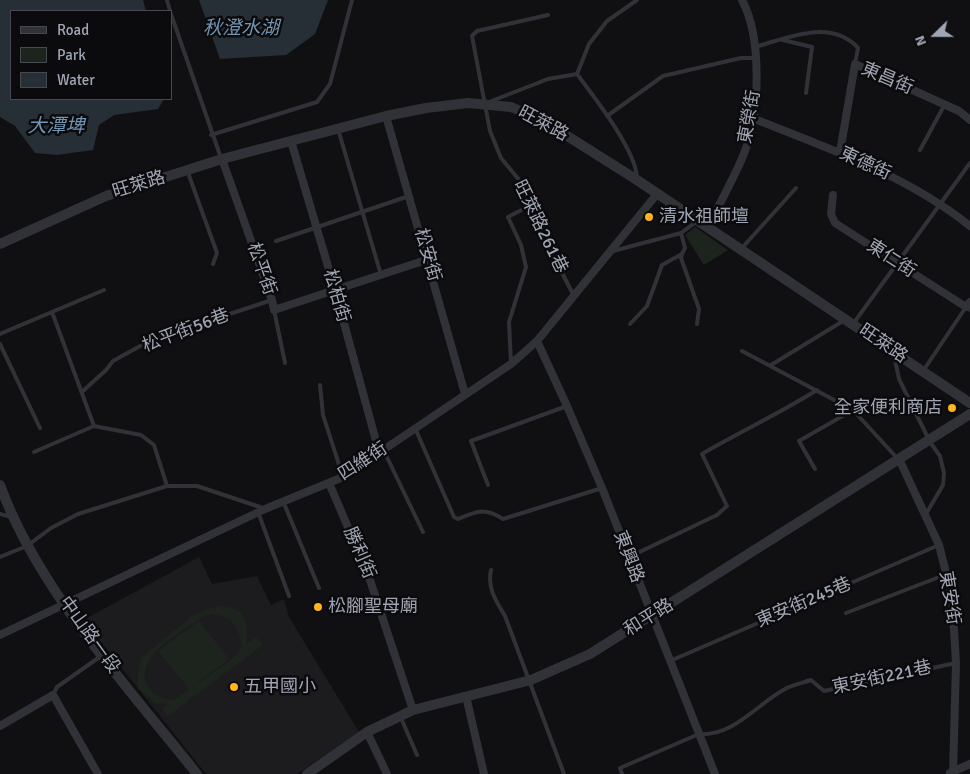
<!DOCTYPE html>
<meta charset="utf-8">
<style>
body{margin:0}
#map{position:relative;width:970px;height:774px;overflow:hidden;background:#101012;font-family:Signika,sans-serif}
canvas{display:block}
.legend{position:absolute;left:10px;top:10px;width:162px;height:90px;box-sizing:border-box;background:#0b0b0d;border:1px solid #474950;margin:0;padding:6px 9px;list-style:none;font-size:15px;color:#a0a6b4}
.legend li{display:flex;align-items:center;gap:10px;height:25px}
.legend b{width:25px;border:1px solid #474950}
.north{position:absolute;left:910px;top:10px;width:50px;height:50px;-webkit-text-stroke:4px #0b0b0d;paint-order:stroke;rotate:248deg;font-size:14px;font-weight:700;line-height:20px;text-align:center;color:#a0a6b4}
.north::after{content:'';display:block;margin:auto;width:18px;height:22px;background:#a0a6b4;clip-path:polygon(50% 0,100% 100%,50% 72%,0 100%)}
</style>
<div id="map">
<canvas width="970" height="774"></canvas>
<ul class="legend">
<li><b style="height:6px;background:#313237"></b>Road</li>
<li><b style="height:14px;background:#1c241d"></b>Park</li>
<li><b style="height:14px;background:#262f36"></b>Water</li>
</ul>
<div class="north">N</div>
</div>
<script>
const c = document.querySelector('canvas').getContext('2d');
c.lineJoin = 'round';
function fill(path, color) { c.fillStyle = color; c.fill(path, 'evenodd'); }
function trace(path, color, width, dash) { c.strokeStyle = color; c.lineWidth = width; c.lineCap = dash ? 'butt' : 'round'; c.setLineDash(dash || []); c.stroke(path); }
function label(font, color, halo, rows, align = 'center') {
  c.font = font + ' Signika,"Noto Sans TC",sans-serif'; c.lineWidth = 5; c.setLineDash([]); c.textBaseline = 'middle'; c.strokeStyle = halo; c.fillStyle = color; for (const [text, x, y, turn = 0] of rows) {
    c.save(); c.translate(x, y); c.rotate((+turn || 0) * Math.PI / 180); c.textAlign = isNaN(turn) ? turn : align; if (halo) c.strokeText(text, 0, 0); c.fillText(text, 0, 0); c.restore();
  }
}
fill(new Path2D(`
 M199,557L212,584L257,576L271,605L284,599L289,617L359,732L297,774H206L86,623L87,618Z`), '#1c1c1f');
fill(new Path2D(`
 M695,227L728,250L704,265L685,235Z
 M217,606C247,608 247,618 247,644L256,637L263,645L168,716L162,709L168,704L155,703L138,688V672L141,658L193,615ZM211,614C223,616 231,617 237,629C239,634 243,642 241,648C237,659 202,680 191,687L229,659L199,621L158,651L189,689L174,700C162,699 154,696 148,686C132,657 183,631 202,617Z`), '#1c241d');
fill(new Path2D(`
 M0,0H143L146,11H11V99H164L158,109L114,115L99,125L93,150L57,155L35,153L15,126L0,117Z
 M199,0H328L315,34L286,55L220,59Z`), '#262f36');
trace(new Path2D(`
 M167,0L170,11
 M171,14L221,158
 M548,15L477,31L472,36L490,131L501,158L525,187L542,234L574,296
 M783,40L812,47L806,93
 M755,47C787,38 831,18 858,48L855,64
 M577,74C594,97 636,150 637,178
 M489,102L548,79L577,74L589,44L607,21L637,0
 M607,116L663,76L741,58H755
 M338,129L381,275
 M211,135L317,102L330,84L352,0
 M920,150L945,104
 M187,170L217,253L213,264
 M276,241L409,196
 M741,249L796,188
 M613,251L681,233
 M682,254L681,258L699,309L697,324
 M274,310L285,363
 M52,312L94,426
 M630,324L647,306L662,265L682,254L685,248L681,233L696,222
 M853,324L970,163
 M0,334L104,290
 M0,344L40,428
 M742,351L853,410L898,459
 M894,355L899,379L930,442L940,456L944,473L943,485L926,514
 M511,364L509,322L526,267L521,245L508,217L531,205
 M771,365L843,321
 M923,371L966,307L970,310
 M320,385L323,415L343,477
 M83,391L106,370L113,361L151,340L272,300
 M415,428L454,517L458,519C477,511 485,507 503,519L602,488
 M384,451L423,532
 M34,452L94,426L141,435L154,445L167,486
 M815,469L799,441L853,410
 M488,485L471,441L567,406
 M283,501L319,588
 M258,512L289,596
 M0,514L11,517
 M0,557L27,546L51,528L78,514L167,486H197L263,508
 M629,557L717,515L727,506L702,454C740,432 780,413 817,390
 M491,570C487,588 496,601 505,616L564,774
 M846,613L947,574
 M670,661L939,545
 M53,695L57,687L101,656
 M401,718L417,755
 M622,774L620,768L699,734C733,737 757,704 785,689C792,685 802,683 811,680L824,691L956,663`), '#313237', 4);
trace(new Path2D(`
 M386,116L465,394
 M752,118C828,148 906,175 970,226
 M291,141L335,290L379,452
 M840,152L855,64L959,111L970,120
 M222,159L272,300L274,310L429,259
 M833,195L831,214L835,223L966,307L970,302
 M708,227C720,202 735,177 745,151C760,112 762,37 742,0
 M537,341L567,406L602,488L715,774
 M900,461L939,545L952,597L956,663L953,774
 M329,483L368,574L413,710
 M0,635L265,509L343,477L511,364L537,341L657,194
 M466,696L484,774
 M0,726L53,695L98,774
 M367,732L387,774
 M950,773L970,764`), '#313237', 8);
trace(new Path2D(`
 M0,244L106,196L222,159L386,116L426,108L468,103L511,107L542,120L637,180L970,403
 M0,485C38,590 128,687 197,774
 M307,774L367,732L413,710L531,680L590,654L970,414`), '#313237', 10);
for (const [x, y, r, color] of [
 [649,217,5,"#ffb51b"],
 [952,408,5,"#ffb51b"],
 [318,607,5,"#ffb51b"],
 [234,687,5,"#ffb51b"]
]) { const dot = new Path2D(); dot.arc(x, y, r, 0, 2 * Math.PI); c.fillStyle = color; c.fill(dot); trace(dot, '#0b0b0d', 2); }
label('18px', '#a0a6b4', '#0b0b0d', [
 ["東昌街",887,79,23],
 ["東榮街",750,117,-80],
 ["旺萊路",543,124,28],
 ["東德街",865,164,25],
 ["旺萊路",139,185,-17],
 ["旺萊路261巷",540,227,64],
 ["松安街",427,255,74],
 ["東仁街",891,259,33],
 ["松平街",261,269,71],
 ["松柏街",336,296,74],
 ["松平街56巷",186,331,-21],
 ["旺萊路",883,344,34],
 ["四維街",363,462,-33],
 ["勝利街",359,553,67],
 ["東興路",628,557,69],
 ["東安街",949,598,81],
 ["東安街245巷",804,603,-23],
 ["和平路",649,618,-32],
 ["中山路一段",89,635,54],
 ["東安街221巷",882,678,-12]
]);
label('18px', '#a0a6b4', '#0b0b0d', [
 ["清水祖師壇",659,217],
 ["全家便利商店",942,408,"right"],
 ["松腳聖母廟",328,607],
 ["五甲國小",244,687]
], 'left');
label('italic 19px', '#7394b2', '#0b0b0d', [
 ["秋澄水湖",241,29],
 ["大潭埤",56,127]
]);
</script>
